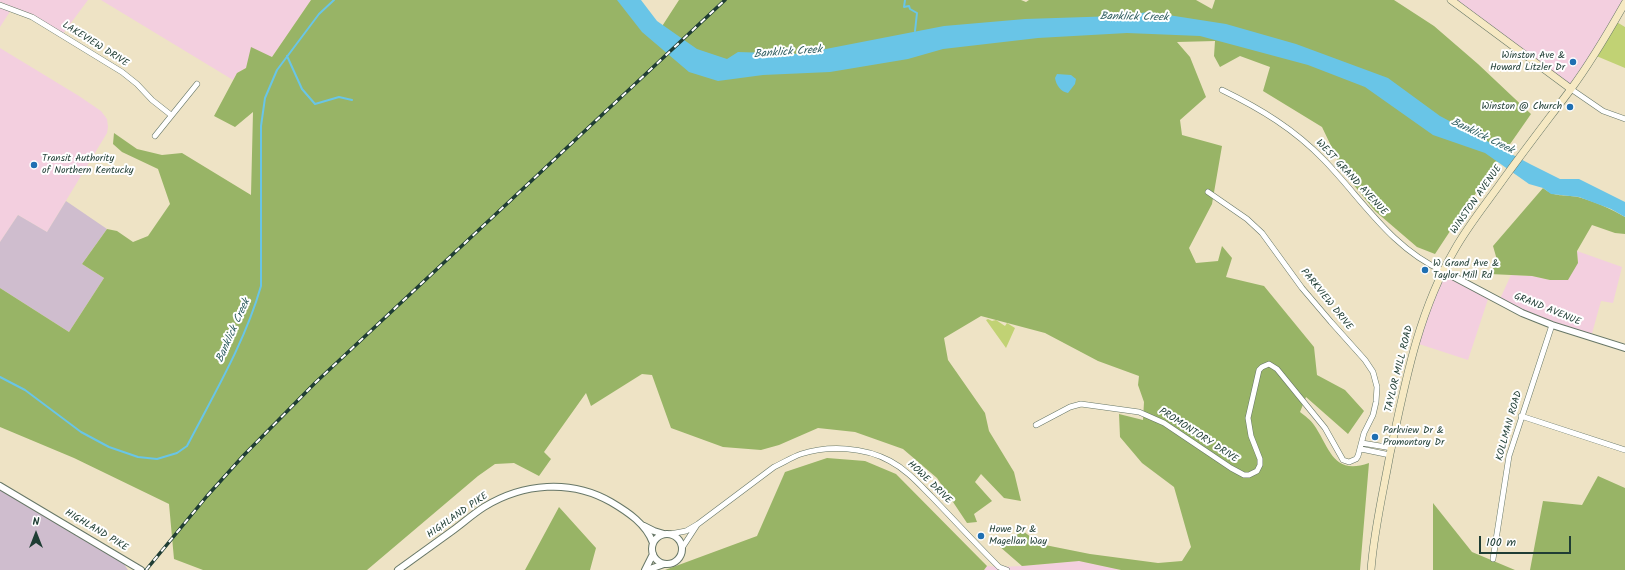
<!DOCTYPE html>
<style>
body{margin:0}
#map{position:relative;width:1625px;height:570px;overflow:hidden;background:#eee3c5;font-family:Kalam,sans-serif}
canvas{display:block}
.north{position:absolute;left:16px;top:514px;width:40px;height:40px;-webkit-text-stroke:3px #fff;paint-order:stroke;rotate:0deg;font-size:11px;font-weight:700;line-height:16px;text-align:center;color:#1f3d34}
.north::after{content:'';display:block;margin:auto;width:14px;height:18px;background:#1f3d34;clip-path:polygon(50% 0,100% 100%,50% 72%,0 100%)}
.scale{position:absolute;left:1479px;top:536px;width:92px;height:18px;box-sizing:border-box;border:2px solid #1f3d34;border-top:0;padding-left:5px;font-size:12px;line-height:14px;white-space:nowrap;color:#1f3d34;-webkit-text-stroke:3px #fff;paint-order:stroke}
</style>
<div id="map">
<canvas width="1625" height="570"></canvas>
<div class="north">N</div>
<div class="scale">100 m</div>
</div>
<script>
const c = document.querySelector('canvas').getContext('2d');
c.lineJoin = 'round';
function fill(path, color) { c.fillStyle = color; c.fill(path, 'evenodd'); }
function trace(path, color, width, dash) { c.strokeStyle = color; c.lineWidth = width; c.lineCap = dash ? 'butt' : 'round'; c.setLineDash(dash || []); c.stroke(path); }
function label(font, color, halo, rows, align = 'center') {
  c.font = font + ' Kalam,sans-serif'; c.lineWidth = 4; c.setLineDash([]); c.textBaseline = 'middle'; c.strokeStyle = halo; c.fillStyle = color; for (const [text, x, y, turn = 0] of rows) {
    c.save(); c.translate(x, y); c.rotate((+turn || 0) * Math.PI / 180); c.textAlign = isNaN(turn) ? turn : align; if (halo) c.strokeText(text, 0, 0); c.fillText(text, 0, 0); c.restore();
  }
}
fill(new Path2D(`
 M0,0H88L62,35L46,25L11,10L0,27Z
 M101,0H311L272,57L246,68L237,73L233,80Z
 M1451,0H1625L1571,89Z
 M0,48L79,96L101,111L107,119L108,127L107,133L47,232L18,215L0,242Z
 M1577,251L1622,267L1613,303L1601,301L1591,337L1499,301L1511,275L1532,276L1550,280L1578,263Z
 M1443,271L1489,296L1468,360L1416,343Z
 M1079,561L1121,570H984L987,566L999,567L1022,566Z`), '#f3cfdf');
fill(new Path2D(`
 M66,201L107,229L82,264L104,278L69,332L0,288V242L18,215L47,232Z
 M0,486L118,555L128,570H0Z`), '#cfbdce');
fill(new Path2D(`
 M1615,21L1625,27V68L1594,55Z
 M988,319L992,321L996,320L1005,326L1007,323L1015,328L1006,348L986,320Z`), '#c1d274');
fill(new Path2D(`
 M311,0H630L657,34L679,0H1021L1026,2L1029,0H1196L1212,9L1215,0H1394L1434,26L1478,64L1531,114L1460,216L1435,254L1417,247L1375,211L1344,173L1322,127L1263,91L1270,67L1240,56L1220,67L1214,56L1215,41L1177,42L1190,57L1206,97L1180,120L1182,135L1222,146L1212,204L1189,248L1196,263L1218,261L1222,246L1232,258L1226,277L1264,286L1314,347L1317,375L1345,390L1364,411L1348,434L1306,397L1300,412C1305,416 1311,420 1314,425C1330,448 1333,476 1369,463L1360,570H1121L1079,561L1022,566L999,546L1023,531L1040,544L1090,554L1158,563L1182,561L1191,547L1174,487L1142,463L1120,437L1119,414L1143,420L1144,402L1138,385L1139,376L1098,361L1045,333L981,316L944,338L948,360L985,413L989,431L1014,472L1021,501L1004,498L981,474L975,482L992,501L974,514L977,522L967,523L937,478L903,449L855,432L818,428L779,445L761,450L723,447L671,428L652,375L642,374L591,406L586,393L544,452L551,459L539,476L514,463L495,464L478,476L367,570H203L174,559L169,504L74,458L0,427V288L69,332L104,278L82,264L107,229L117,231L133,242L148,236L170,204L158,169L122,152L113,144L114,133L137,149L162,155L182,153L251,195L253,112L235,127L214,116L237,73L246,68L251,47L272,57Z
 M1543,188C1556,198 1563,194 1578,197C1594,201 1611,209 1625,217V234L1615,233L1592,225L1577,251L1578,263L1568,280H1550L1532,276L1490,274L1497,260L1493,246Z
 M827,458L865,461L896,474L987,566L984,570H665L757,536L785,472Z
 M1598,476L1625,488V570H1530L1543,501L1582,505Z
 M1433,503L1472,552L1515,570H1433Z
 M559,507L596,548L590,570H525Z`), '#98b466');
fill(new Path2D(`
 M617,0H641L657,21L697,49L727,59L738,52L800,54L944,26L1025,19L1117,16L1149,12L1226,24L1296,44L1388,78L1440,116L1530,164L1560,179H1579L1625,202V217L1611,209L1579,197L1551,194L1543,188L1529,184L1485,153L1433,135L1365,87L1308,65L1200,36L1127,33L1038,38L943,49L908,59L830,72L763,75L718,81L689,72L642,32Z
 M1057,74L1071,75L1076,79L1075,84L1068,93C1061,92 1056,85 1055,78Z`), '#69c5e7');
trace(new Path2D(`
 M905,0L904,7L909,6L910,9L917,13L915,31
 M287,56L302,89L315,104L339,97L352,100
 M0,377L25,390L81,432L109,447L138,457L157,459L177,453L187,446C214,394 245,342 261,286V126L265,98L277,70L319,14L334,0`), '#69c5e7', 2);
const minor = new Path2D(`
 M0,5L32,17L122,72L137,84L152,100L171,115
 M1571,89L1603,111L1625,119
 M1222,90C1261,109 1294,129 1324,160C1362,199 1391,248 1443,271
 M155,136L197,84
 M1521,416L1625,450
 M1036,425L1070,407L1081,404L1139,412L1164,423L1231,468L1244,475H1249L1257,471L1260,465V459L1251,436L1248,418L1259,370L1262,367L1269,364L1277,369L1325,428L1343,460L1349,462L1356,459L1358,456L1364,433L1373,415L1376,402L1377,387L1373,372L1365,360L1331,322L1302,288L1262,233L1247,219L1208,192
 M1362,443L1392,448
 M1361,449L1390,455
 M670,534L686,531L698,524L774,467C783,463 792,457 801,454C829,445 864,447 890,461C907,470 919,484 932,497C954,520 976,544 999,567L1007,570
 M682,548L697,525
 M1493,559L1509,456L1552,325`);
const tertiary = new Path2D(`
 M1443,271L1522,313L1552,325L1625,348
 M0,486L141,570
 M644,526L654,531L664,534
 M652 549a15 15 0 1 1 30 0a15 15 0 1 1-30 0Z
 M398,570C416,557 434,544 452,531C463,523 473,514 484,507C523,483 571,479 611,502C628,512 646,524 653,543
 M645,570L653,554
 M647,570L664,564`);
const secondary = new Path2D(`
 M1451,0L1571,89
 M1371,570C1374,530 1383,493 1390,454C1405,383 1418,312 1455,249C1468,226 1485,205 1500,184C1523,152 1547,121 1571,89C1591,62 1608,33 1625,3`);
trace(minor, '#677767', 6);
trace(tertiary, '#677767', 8);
trace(secondary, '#677767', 8);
trace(minor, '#fff', 5);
trace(tertiary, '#fff', 6);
trace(secondary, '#f6e9c3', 7);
const rail = new Path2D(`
 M146,570L207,496L244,455L315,383L725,0`);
trace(rail, '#1f3d34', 3.5);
trace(rail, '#fff', 2, [6]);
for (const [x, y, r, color] of [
 [1573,62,4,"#1f6fb2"],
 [1570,107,4,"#1f6fb2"],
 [34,165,4,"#1f6fb2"],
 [1425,270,4,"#1f6fb2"],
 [1375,437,4,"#1f6fb2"],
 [981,536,4,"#1f6fb2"]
]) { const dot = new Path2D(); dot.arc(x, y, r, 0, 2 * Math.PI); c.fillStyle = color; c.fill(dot); trace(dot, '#fff', 1.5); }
label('10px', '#1f3d34', '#fff', [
 ["LAKEVIEW DRIVE",95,45,32],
 ["WEST GRAND AVENUE",1351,178,47],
 ["WINSTON AVENUE",1477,200,-55],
 ["PARKVIEW DRIVE",1326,300,51],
 ["GRAND AVENUE",1547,310,22],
 ["TAYLOR MILL ROAD",1400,369,-76],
 ["KOLLMAN ROAD",1510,426,-74],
 ["PROMONTORY DRIVE",1198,436,33],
 ["HOWE DRIVE",929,483,44],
 ["HIGHLAND PIKE",458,516,-35],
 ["HIGHLAND PIKE",96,531,31]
]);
label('10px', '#1f3d34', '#fff', [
 ["Winston Ave &",1565,56,"right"],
 ["Howard Litzler Dr",1565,68,"right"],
 ["Winston @ Church",1562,107,"right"],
 ["Transit Authority",42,159],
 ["of Northern Kentucky",42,171],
 ["W Grand Ave &",1433,264],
 ["Taylor Mill Rd",1433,276],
 ["Parkview Dr &",1383,431],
 ["Promontory Dr",1383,443],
 ["Howe Dr &",989,530],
 ["Magellan Way",989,542]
], 'left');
label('italic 11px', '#325f61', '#fff', [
 ["Banklick Creek",1134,18,1],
 ["Banklick Creek",788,53,-4],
 ["Banklick Creek",1482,137,26],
 ["Banklick Creek",234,331,-66]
]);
</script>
